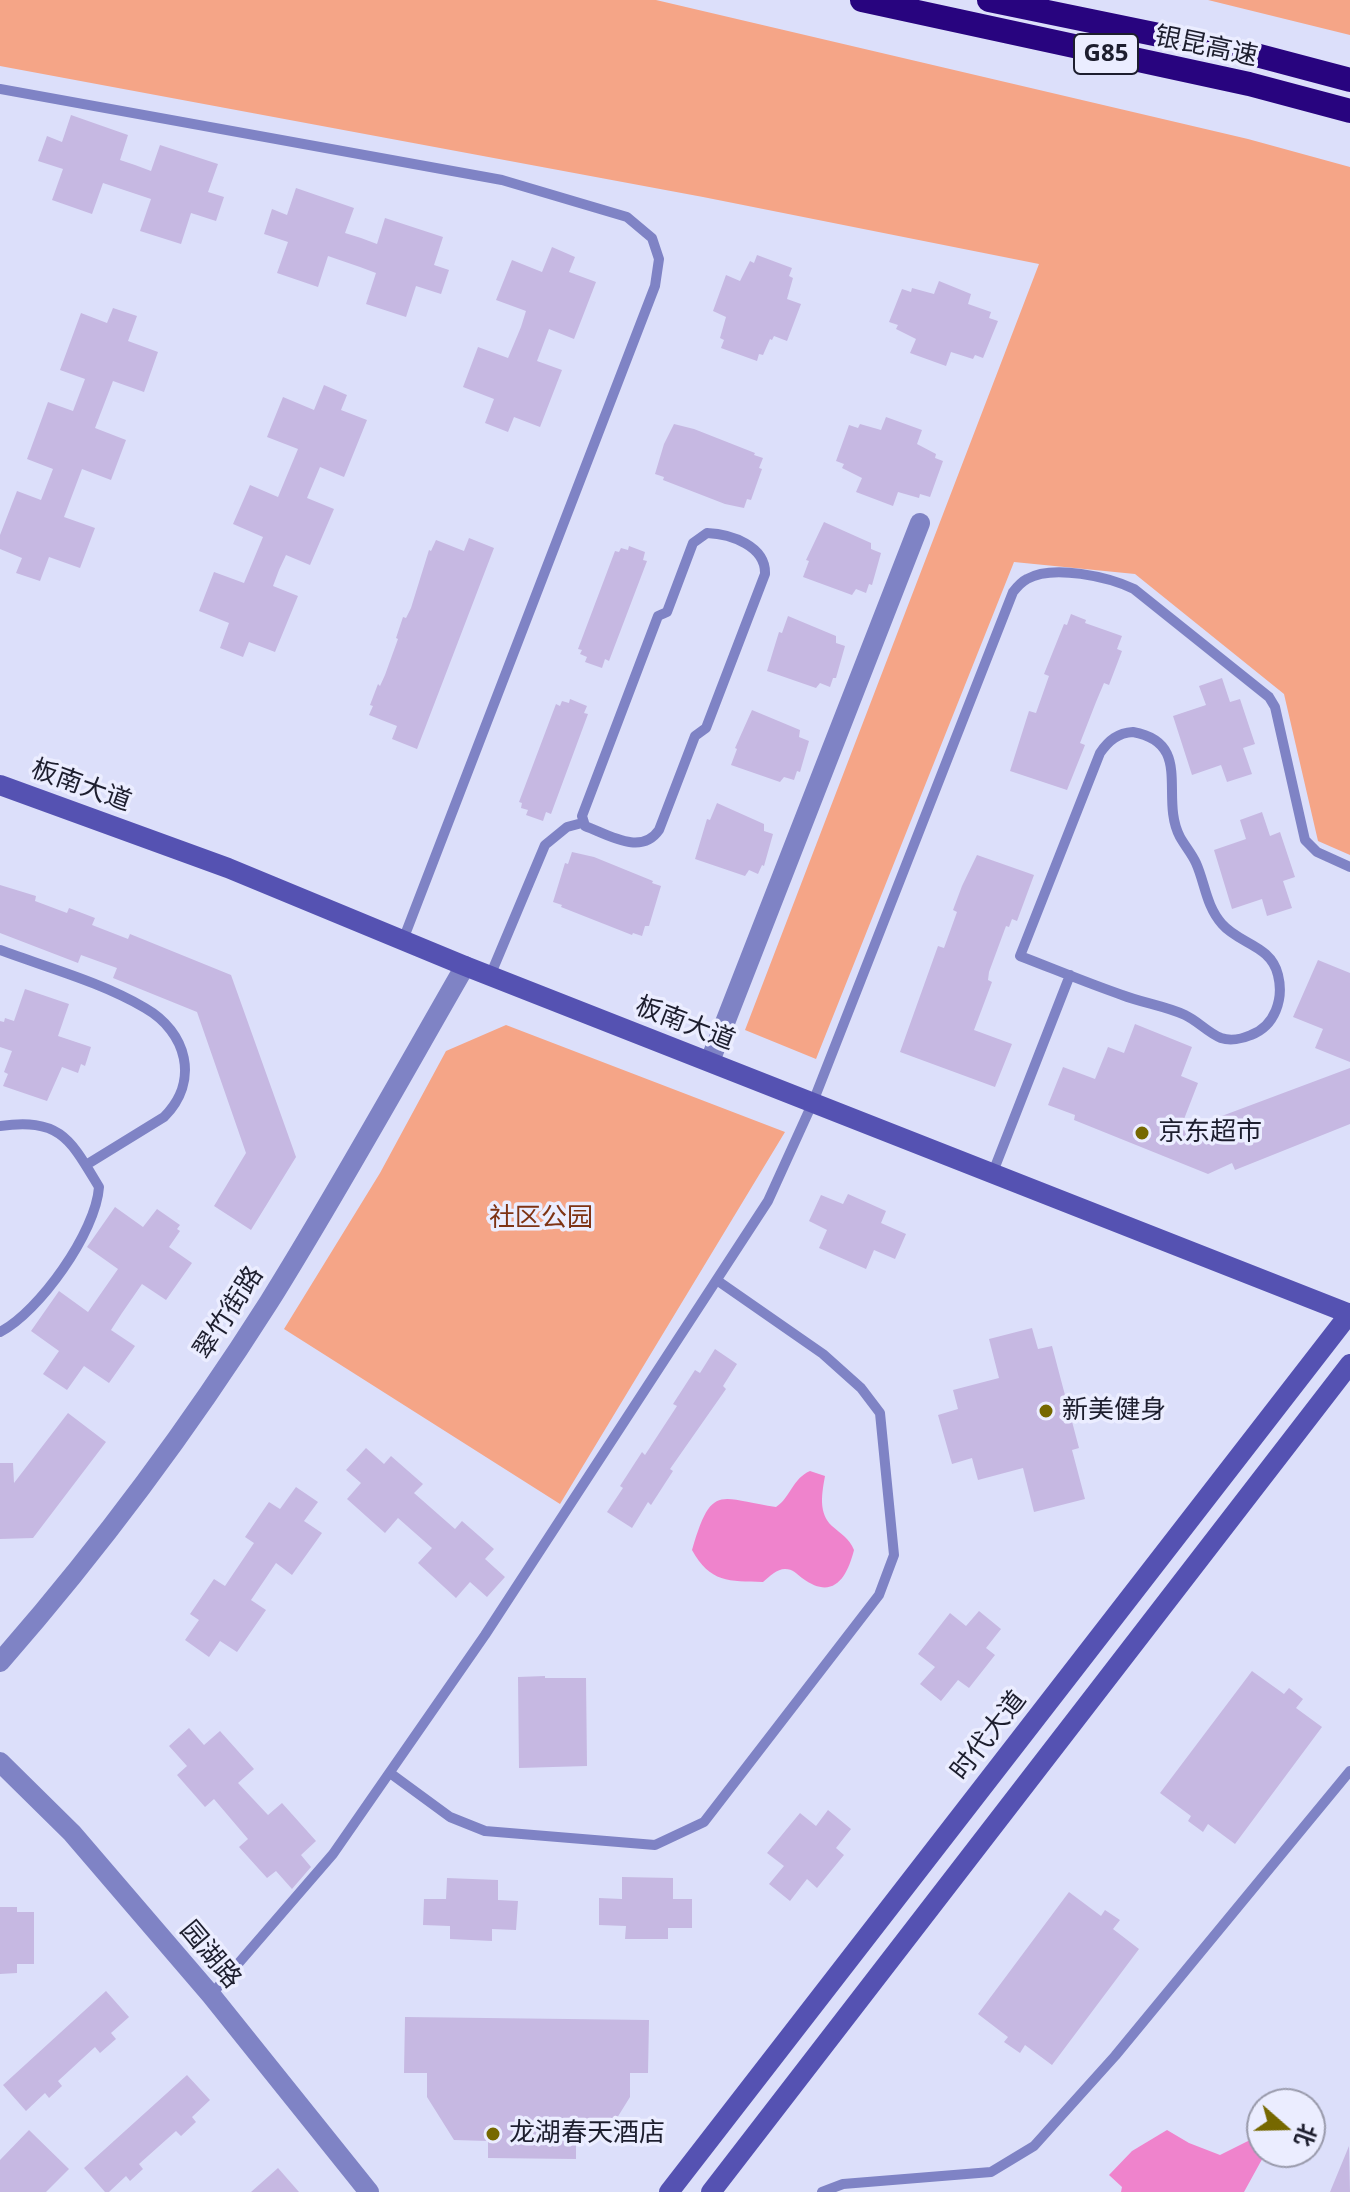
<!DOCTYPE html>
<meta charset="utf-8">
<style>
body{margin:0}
#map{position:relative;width:1350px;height:2192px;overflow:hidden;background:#dcdffa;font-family:"Open Sans","Noto Sans SC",sans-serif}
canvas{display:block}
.north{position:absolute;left:1246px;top:2088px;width:80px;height:80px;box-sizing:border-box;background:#ebedff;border:2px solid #999aab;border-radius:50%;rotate:110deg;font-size:22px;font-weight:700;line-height:32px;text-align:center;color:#1d1e2e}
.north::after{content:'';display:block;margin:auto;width:28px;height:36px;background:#766800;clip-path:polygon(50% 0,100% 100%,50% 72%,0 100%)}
</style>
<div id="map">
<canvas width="1350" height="2192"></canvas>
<div class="north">北</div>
</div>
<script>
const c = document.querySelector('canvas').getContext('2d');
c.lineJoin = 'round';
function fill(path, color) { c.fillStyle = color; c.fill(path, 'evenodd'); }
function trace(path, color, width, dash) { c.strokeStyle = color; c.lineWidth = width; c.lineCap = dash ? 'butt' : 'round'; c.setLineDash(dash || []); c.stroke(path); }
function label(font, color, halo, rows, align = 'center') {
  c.font = font + ' "Open Sans","Noto Sans SC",sans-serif'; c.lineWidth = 7; c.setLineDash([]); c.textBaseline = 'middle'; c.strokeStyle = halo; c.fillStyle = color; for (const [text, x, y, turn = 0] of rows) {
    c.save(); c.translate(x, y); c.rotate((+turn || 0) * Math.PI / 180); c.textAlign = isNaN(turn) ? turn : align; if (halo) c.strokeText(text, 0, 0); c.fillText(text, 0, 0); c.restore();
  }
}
fill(new Path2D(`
 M0,0H656L1248,139L1350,167V855L1318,841L1284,694L1135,574L1014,562L816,1059L745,1030L1039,264L703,197L0,66Z
 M1208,0H1350V35Z
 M506,1025L785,1132L560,1504L284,1329L380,1173L446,1051Z`), '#f5a587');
fill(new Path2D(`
 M810,1471L825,1476C822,1493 818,1513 832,1526C841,1534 849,1538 854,1550C847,1578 833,1601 802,1578C797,1574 793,1569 785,1569C777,1569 770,1576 763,1582C729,1581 710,1583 692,1550C712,1482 719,1499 776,1507C791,1497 792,1479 810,1471Z
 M1262,2126V2152H1266L1244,2192H1121L1122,2187L1109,2175L1132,2151L1167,2130L1189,2143L1220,2155L1250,2140Z`), '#ef83cc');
fill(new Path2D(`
 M71,115L128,135L120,160L135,165L151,171L160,145L218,164L208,192L224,197L216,221L191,213L181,244L140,231L151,199L103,183L92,214L52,200L63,169L38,161L47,136L62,142Z
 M296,188L354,208L345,233L361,238L377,244L385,218L443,237L434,265L449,270L441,294L416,286L406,317L366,304L376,273L360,267L328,256L318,287L277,273L288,242L264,234L272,209L287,215Z
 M552,247L575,257L569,272L596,282L574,339L549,329L537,361L562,370L540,427L514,417L508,432L485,423L494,399L463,387L478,347L508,358L521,327L526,311L496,300L512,260L542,272Z
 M757,255L792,268L789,276L793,278L787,299L801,304L787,341L774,336L772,340L770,339L763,355L759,354L757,361L721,348L724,340L720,338L726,317L713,311L726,275L740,281L750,261L754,263Z
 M939,281L971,294L968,304L991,312L989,318L998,321L983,358L975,355L973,359L951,352L946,366L910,353L916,339L896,329L898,325L889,322L902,289L911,292L912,288L934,294Z
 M113,308L137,316L128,341L158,352L144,392L113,381L95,428L126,440L111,480L82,469L64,517L95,528L80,568L49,557L40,581L16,573L22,558L0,549V535L17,491L41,500L53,469L27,459L48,402L73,411L85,379L60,370L81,313L107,323Z
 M324,385L347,395L341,410L367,420L344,477L320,467L307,498L334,509L310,565L286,555L279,570L273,586L298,596L275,652L249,642L243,657L220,648L229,623L199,611L214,572L244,583L263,537L233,524L250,485L278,497L298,449L267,437L283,397L314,410Z
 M886,417L922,430L917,444L936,454L935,458L943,461L930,497L920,494L919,498L898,492L893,506L856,492L862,478L842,468L844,464L836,461L849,425L858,428L860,424L881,430Z
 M674,424L694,429L755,453L754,455L763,458L759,468L762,469L751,500L747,499L744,508L725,504L663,480L664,477L655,474L664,444Z
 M824,522L871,543V549L881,553L872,585L869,584L866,593L856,589L852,595L803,577L809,561L806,560Z
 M469,538L494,548L417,749L392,739L397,726L369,715L373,706L370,705L378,684L380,686L385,675L398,639L396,638L403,617L406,618L411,608L429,550L431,551L436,540L464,551Z
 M629,546L645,552L643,560L647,561L609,661L605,659L602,668L585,662L587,657L580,654L582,650L578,649L615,551L619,552L621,548L628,550Z
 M1071,614L1086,620L1085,623L1122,636L1117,649L1122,651L1109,685L1104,683L1096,702L1080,743L1085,745L1067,790L1010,771L1029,711L1036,713L1049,676L1044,674L1064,624L1067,625Z
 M788,616L836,636V643L845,646L836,678H833L830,687L820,683L816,688L767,671L779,632L782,633Z
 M1222,678L1230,702L1240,699L1255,744L1243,748L1252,774L1227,782L1221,765L1192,775L1173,716L1206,705L1199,686Z
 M570,699L587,706L584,713L588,714L551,814L546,812L543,821L526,815L528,810L521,808L522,803L519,802L556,704L560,706L562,701L569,703Z
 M752,710L800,730L799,737L809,741L800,772L797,771L794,780L784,777L780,782L731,765L737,749L735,748Z
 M717,803L764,824V831L773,834L764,866L762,865L758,874L749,870L745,876L695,859L707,819L710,820Z
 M1262,812L1270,836L1280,832L1295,877L1283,881L1292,908L1267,916L1262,899L1232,909L1214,850L1246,839L1240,820Z
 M572,852L594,857L653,881L652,883L661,886L649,926H645L642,936L633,933L632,935L561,907L562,905L553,902L565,863L568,864Z
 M977,855L1034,875L1017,921L1012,919L1009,927L1006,926L989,972L988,980L992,982L974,1030L1012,1044L995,1087L900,1052L938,946L944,948L957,912L953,910L962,886Z
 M0,885L36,896L35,901L67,913L69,908L95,918L92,925L128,939L130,934L231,975L296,1157L251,1230L214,1206L246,1153L197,1012L113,978L117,968L81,955L78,963L0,933Z
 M1318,960L1350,973V1062L1315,1048L1323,1029L1293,1017Z
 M25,989L69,1004L58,1036L91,1047L85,1066L81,1064L78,1073L62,1067L47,1101L3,1086L8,1074L4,1072L12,1051L0,1047V1021L4,1022L5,1018L14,1021Z
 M1135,1024L1192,1047L1181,1076L1198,1083L1179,1132L1350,1068V1124L1235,1170L1232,1163L1208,1174L1074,1120L1075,1115L1048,1105L1063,1067L1095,1079L1108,1047L1124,1053Z
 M848,1194L886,1211L881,1223L906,1234L895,1259L874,1250L866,1269L819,1248L827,1230L809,1221L821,1195L843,1204Z
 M115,1207L143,1227L157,1209L180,1225L177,1229L180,1231L169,1247L192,1263L166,1300L142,1284L122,1313L111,1330L135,1346L109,1383L84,1366L67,1390L43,1374L59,1351L31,1331L59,1291L88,1312L118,1269L87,1247Z
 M1032,1328L1038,1349L1052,1346L1079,1448L1072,1450L1085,1499L1034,1512L1023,1468L978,1480L972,1458L952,1464L938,1415L958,1409L953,1390L999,1378L989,1339Z
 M715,1349L737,1364L723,1386L726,1389L670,1469L673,1471L651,1505L648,1502L632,1528L607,1512L623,1488L620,1486L642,1452L645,1455L677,1406L673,1404L695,1370L700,1373Z
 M68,1413L106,1442L33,1538L0,1539V1463H13L14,1483Z
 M366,1448L384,1464L391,1456L423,1484L414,1493L455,1529L462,1521L494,1549L485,1559L505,1577L487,1597L470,1582L456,1598L418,1563L432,1548L398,1518L385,1533L347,1499L361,1483L346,1470Z
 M296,1487L318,1502L304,1521L322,1533L292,1575L276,1563L251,1600L266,1610L237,1652L220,1641L209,1657L185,1640L199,1620L190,1614L214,1579L225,1586L254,1543L245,1537L269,1502L280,1509Z
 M979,1611L1001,1629L986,1648L995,1655L969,1688L958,1680L941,1701L920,1684L935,1667L918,1654L950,1613L966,1626Z
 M1252,1671L1284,1694L1289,1688L1303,1699L1296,1708L1322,1727L1235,1844L1208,1824L1203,1832L1188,1821L1191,1816L1160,1793Z
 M545,1676V1678H586L587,1766L519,1768L518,1677Z
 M189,1728L204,1745L220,1731L254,1769L238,1783L268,1815L282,1803L316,1841L301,1855L311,1867L292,1889L276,1871L267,1878L239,1847L248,1839L214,1799L205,1807L177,1775L187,1766L169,1746Z
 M828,1810L851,1829L836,1848L844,1855L817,1888L807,1879L790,1901L769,1884L784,1866L767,1853L800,1813L816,1826Z
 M622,1877L673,1878V1899H692V1928H668V1939H625L626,1926L599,1925V1898L622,1899Z
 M447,1878L498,1880V1900L518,1901L516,1930L492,1929V1941L450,1939V1926L423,1925L424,1899H446Z
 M1069,1892L1101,1916L1105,1910L1120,1920L1113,1929L1139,1949L1052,2065L1025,2045L1020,2053L1004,2042L1008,2037L978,2014Z
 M0,1907H17V1912H34V1964H17V1973L0,1974Z
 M106,1991L129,2017L111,2033L116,2039L100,2053L95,2047L58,2081L62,2086L49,2098L45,2093L26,2111L3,2085Z
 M405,2017L649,2020L648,2073H630V2097L604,2139L576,2138V2159L488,2158V2141L454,2140L427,2097V2073H404Z
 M187,2075L210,2100L192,2117L196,2122L181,2136L176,2131L139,2164L143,2169L130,2181L126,2176L109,2192H105L84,2168Z
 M29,2130L69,2169L46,2192H0V2160Z
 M1349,2146L1350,2192H1330Z
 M278,2168L299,2192H251Z`), '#c6b8e2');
trace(new Path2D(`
 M0,89L502,180L627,217L652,238L659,259L655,286L403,940
 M707,533C731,534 766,546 765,574L706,728L695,736L659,830C641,856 609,835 585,826L582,816L658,616L667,612L693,543Z
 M1133,732C1194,743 1159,798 1180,837C1185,846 1192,854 1196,863C1205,883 1206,906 1222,924C1239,944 1271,945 1278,975C1284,999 1275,1026 1251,1035C1242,1039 1230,1041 1221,1038C1208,1033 1198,1021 1185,1015C1165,1006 1143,1003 1122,995C1087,983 1054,969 1020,956L1100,753C1109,740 1118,733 1133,732Z
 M0,950C48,968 101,982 145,1008C187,1032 200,1081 164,1117L86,1165
 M490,976L545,845L567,827L582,823
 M0,1126C61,1118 70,1139 99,1187C96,1232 39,1312 0,1332
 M993,1172L1070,975
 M390,1773L450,1817L485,1831L655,1845L704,1822L879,1595L894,1555L880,1413L861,1388L823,1354L718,1281
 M211,1995L333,1854L485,1635L768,1201L813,1102L1013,592C1017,587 1021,582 1027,579C1053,564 1109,577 1134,589L1269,697L1275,707L1305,840L1317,852L1350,867
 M822,2192L843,2184L991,2172L1034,2146L1115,2056L1350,1771`), '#7f83c5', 10);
trace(new Path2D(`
 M710,1061L920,523
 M0,1662C98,1550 189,1428 269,1302C337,1193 400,1079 465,966
 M0,1762L72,1833L211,1995L369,2192`), '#7f83c5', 20);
trace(new Path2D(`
 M0,785L228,868L465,966L1350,1314
 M669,2192L1350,1313
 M711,2192L1350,1364`), '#5552b2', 20);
trace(new Path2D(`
 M862,0L1249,84L1350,111
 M989,0L1256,55L1350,80`), '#28047f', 24);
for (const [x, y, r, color] of [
 [1142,1133,8,"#766800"],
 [1046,1411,8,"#766800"],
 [493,2134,8,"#766800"]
]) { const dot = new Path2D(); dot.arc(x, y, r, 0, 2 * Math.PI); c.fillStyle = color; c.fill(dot); trace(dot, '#ebedff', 3); }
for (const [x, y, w] of [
 [1106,54,64]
]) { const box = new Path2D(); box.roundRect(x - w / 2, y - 20, w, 40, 6); c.fillStyle = '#ebedff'; c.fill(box); trace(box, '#1d1e2e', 2); }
label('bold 24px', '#1d1e2e', null, [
 ["G85",1106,54]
]);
label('26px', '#1d1e2e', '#ebedff', [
 ["银昆高速",1206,47,12],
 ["板南大道",81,786,20],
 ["板南大道",685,1024,21],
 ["翠竹街路",229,1313,-57],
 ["时代大道",989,1736,-52],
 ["园湖路",210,1955,50]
]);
label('26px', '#1d1e2e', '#ebedff', [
 ["京东超市",1158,1133],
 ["新美健身",1062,1411],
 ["龙湖春天酒店",509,2134]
], 'left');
label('26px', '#7e3314', '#ebedff', [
 ["社区公园",541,1219]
]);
</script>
